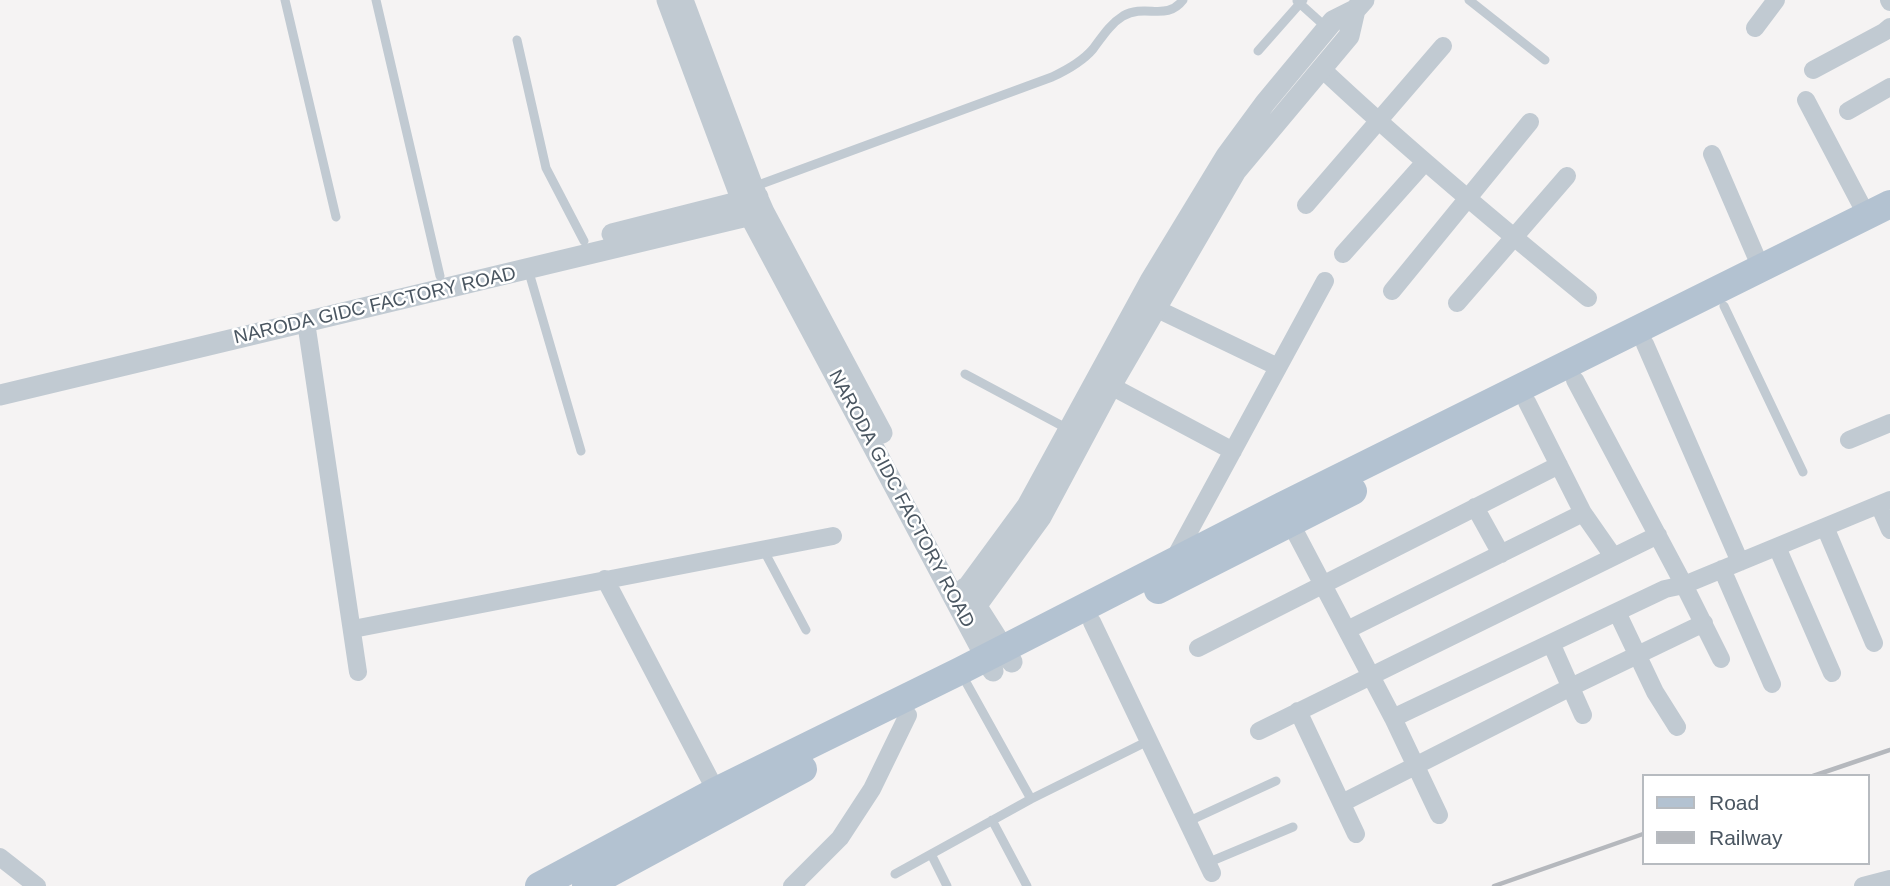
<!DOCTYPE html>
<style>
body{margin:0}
#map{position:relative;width:1890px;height:886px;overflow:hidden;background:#f5f3f3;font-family:Helvetica,sans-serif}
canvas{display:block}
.legend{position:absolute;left:1642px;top:774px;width:228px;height:91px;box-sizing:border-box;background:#fff;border:2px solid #b7bbc0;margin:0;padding:9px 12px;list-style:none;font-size:21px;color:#4a5661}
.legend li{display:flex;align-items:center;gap:14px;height:35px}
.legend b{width:35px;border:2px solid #b7bbc0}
</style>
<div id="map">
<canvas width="1890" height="886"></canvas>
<ul class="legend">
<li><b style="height:9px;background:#b3c2d1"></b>Road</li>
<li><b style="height:9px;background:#b5b8bd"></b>Railway</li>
</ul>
</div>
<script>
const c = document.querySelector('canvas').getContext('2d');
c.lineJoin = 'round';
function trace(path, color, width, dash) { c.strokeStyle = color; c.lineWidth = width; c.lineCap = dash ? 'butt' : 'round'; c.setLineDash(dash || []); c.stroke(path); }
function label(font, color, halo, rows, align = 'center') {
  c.font = font + ' Helvetica,sans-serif'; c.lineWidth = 5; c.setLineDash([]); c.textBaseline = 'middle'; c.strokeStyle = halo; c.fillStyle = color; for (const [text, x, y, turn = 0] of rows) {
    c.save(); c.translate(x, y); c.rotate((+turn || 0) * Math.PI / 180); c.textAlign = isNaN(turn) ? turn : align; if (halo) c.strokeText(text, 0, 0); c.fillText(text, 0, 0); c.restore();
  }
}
trace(new Path2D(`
 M285,0L336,217
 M376,0L440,276
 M1469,0L1545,60
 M1297,1L1327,28
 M517,40L546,168L584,241
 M1258,51L1303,0
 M753,187L1052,77C1067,70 1082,62 1093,49C1102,37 1110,24 1123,16C1146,3 1166,22 1183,0
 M528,269L581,451
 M1724,306L1803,472
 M965,374L1068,429
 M763,549L806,630
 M962,675L1031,799
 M992,820L1027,886
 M1187,822L1276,781
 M931,854L947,886
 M1207,863L1293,827
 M895,874L1031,799L1148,741`), '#c1cad2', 9);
trace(new Path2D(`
 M1889,0L1890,2
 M1755,28L1776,0
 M1321,68C1407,149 1497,224 1588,298
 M1813,70L1884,32L1890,27
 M1806,100L1867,216
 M1848,111L1890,87
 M1712,154L1761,268
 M1306,205L1443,46
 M1343,254L1425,162
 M1392,291L1530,122
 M1457,303L1567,176
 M1155,308L1278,367
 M306,322L358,672
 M1645,344L1740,562
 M1575,380L1684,585L1890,500
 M1111,386L1233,451
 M1527,402L1583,513L1613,556
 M1849,440L1890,423
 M1879,505L1890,530
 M1475,507L1501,554
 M1291,524L1393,718L1665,589L1684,585L1721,659
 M1825,527L1874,643
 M1777,547L1832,673
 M1173,561L1325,281
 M1722,569L1772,684
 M605,579L716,791
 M1617,612L1655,692L1677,727
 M1092,622L1212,873
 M353,629L833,536
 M1347,630L1583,513
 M1551,643L1583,715
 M1198,648L1559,465
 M1298,711L1356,834
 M1393,718L1439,815
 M1259,731L1658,535
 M1342,803L1571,687L1704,623
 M0,857L37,886
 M792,886L840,838L872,789L908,715
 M1863,886L1890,879`), '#c1cad2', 18);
trace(new Path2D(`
 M667,0L742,201L993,671
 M683,0L753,187L764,212L882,433
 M612,234L758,197
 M0,395L764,212
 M965,588L1012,662
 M958,600L1027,506L1150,281L1226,156L1265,103L1333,21L1355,10L1364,0
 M969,616L1041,517L1111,386L1236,171L1349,36L1355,10`), '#c1cad2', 21);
trace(new Path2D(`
 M1158,590L1353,491
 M539,886L716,791L960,671L1282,506L1890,204
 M586,886L803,769`), '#b3c2d1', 28);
trace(new Path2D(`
 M1813,776L1890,750
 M1494,886L1643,834`), '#b5b8bd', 4.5);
label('19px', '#4a5661', '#fff', [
 ["NARODA GIDC FACTORY ROAD",375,306,-13],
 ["NARODA GIDC FACTORY ROAD",901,499,62]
]);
</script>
